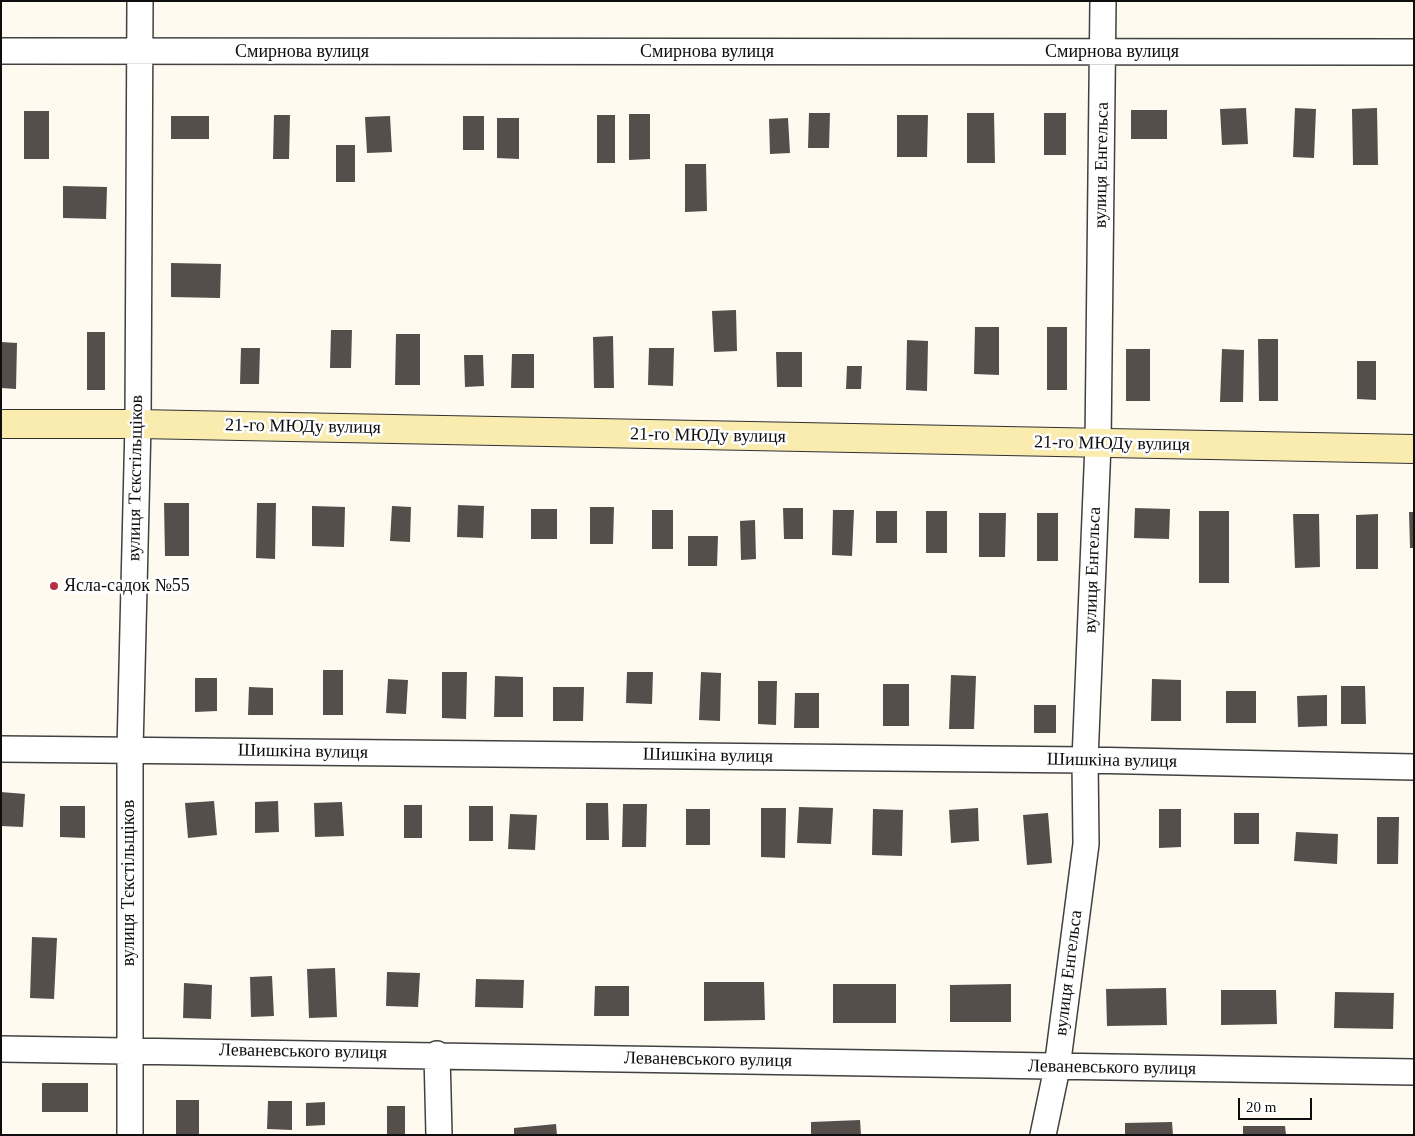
<!DOCTYPE html>
<meta charset="utf-8">
<style>
body{margin:0}
#map{position:relative;width:1415px;height:1136px;overflow:hidden;background:#fefaf0;font-family:"Times New Roman",serif}
canvas{display:block}
.frame{position:absolute;inset:0;border:2px solid #0e0e0e;pointer-events:none}
.scale{position:absolute;left:1238px;top:1098px;width:74px;height:22px;box-sizing:border-box;border:2px solid #0e0e0e;border-top:0;padding-left:6px;font-size:15px;line-height:18px;white-space:nowrap;color:#0e0e0e;-webkit-text-stroke:4px #fff;paint-order:stroke}
</style>
<div id="map">
<canvas width="1415" height="1136"></canvas>
<div class="frame"></div>
<div class="scale">20 m</div>
</div>
<script>
const c = document.querySelector('canvas').getContext('2d');
c.lineJoin = 'round';
function fill(path, color) { c.fillStyle = color; c.fill(path, 'evenodd'); }
function trace(path, color, width, dash) { c.strokeStyle = color; c.lineWidth = width; c.lineCap = dash ? 'butt' : 'round'; c.setLineDash(dash || []); c.stroke(path); }
function label(font, color, halo, rows, align = 'center') {
  c.font = font + ' "Times New Roman",serif'; c.lineWidth = 5; c.setLineDash([]); c.textBaseline = 'middle'; c.strokeStyle = halo; c.fillStyle = color; for (const [text, x, y, turn = 0] of rows) {
    c.save(); c.translate(x, y); c.rotate((+turn || 0) * Math.PI / 180); c.textAlign = isNaN(turn) ? turn : align; if (halo) c.strokeText(text, 0, 0); c.fillText(text, 0, 0); c.restore();
  }
}
fill(new Path2D(`
 M1246,108L1248,144L1222,145L1220,109Z
 M1295,108L1316,109L1314,158L1293,157Z
 M1377,108L1378,165H1353L1352,109Z
 M1131,110H1167V139H1131Z
 M24,111H49V159H24Z
 M809,113H830L829,148H808Z
 M967,113H994L995,163H967Z
 M1044,113H1066V155H1044Z
 M629,114H650V159L629,160Z
 M274,115H290L289,159H273Z
 M597,115H615V163H597Z
 M897,115H928L927,157H897Z
 M171,116H209V139H171Z
 M390,116L392,152L367,153L365,117Z
 M463,116H484V150H463Z
 M497,118H519V159L497,158Z
 M788,118L790,153L770,154L769,119Z
 M336,145H355V182H336Z
 M685,164H706L707,211L685,212Z
 M63,186L107,187L106,219L63,218Z
 M171,263L221,264L220,298L171,297Z
 M736,310L737,351L714,352L712,311Z
 M975,327H999V375L974,374Z
 M1047,327H1067V390H1047Z
 M331,330H352L351,368H330Z
 M87,332H105V390H87Z
 M396,334H420V385H395Z
 M613,336L614,388H594L593,337Z
 M1258,339H1278V401H1259Z
 M907,340L928,341L927,391L906,390Z
 M1,342L17,343L16,389L1,388Z
 M241,348H260L259,384H240Z
 M649,348H674L673,386L648,385Z
 M1126,349H1150V401H1126Z
 M1222,349L1244,350L1243,402H1220Z
 M776,352H802V387H777Z
 M512,354H534V388H511Z
 M464,355H483L484,386L465,387Z
 M1357,361H1376V400L1357,399Z
 M847,366H862L861,389H846Z
 M164,503H189V556H165Z
 M257,503H276L275,559L256,558Z
 M458,505L484,506L483,538L457,537Z
 M312,506L345,507L344,547L312,546Z
 M392,506L411,507L410,542L390,541Z
 M590,507H614L613,544H590Z
 M783,508H803V539H784Z
 M1135,508L1170,509L1169,539L1134,538Z
 M531,509H557V539H531Z
 M652,510H673V549H652Z
 M833,510H854L852,556L832,555Z
 M876,511H897V543H876Z
 M926,511H947V553H926Z
 M1199,511H1229V583H1199Z
 M1409,512H1414V548H1410Z
 M979,513H1006L1005,557H979Z
 M1037,513H1058V561H1037Z
 M1293,514H1319L1320,567L1295,568Z
 M1378,514V569H1356V515Z
 M755,520L756,559L741,560L740,521Z
 M688,536H718L717,566H688Z
 M323,670H343V715H323Z
 M442,672H467L466,719L442,718Z
 M627,672H653L652,704L626,703Z
 M701,672L721,673L720,721L699,720Z
 M951,675L976,676L974,729H949Z
 M495,676L523,677V717H494Z
 M195,678H217V711L195,712Z
 M388,679L408,680L406,714L386,713Z
 M1152,679L1181,680V721H1151Z
 M758,681H777L776,725L758,724Z
 M883,684H909V726H883Z
 M1341,686H1365L1366,724H1341Z
 M249,687L273,688V715H248Z
 M553,687H584L583,721H553Z
 M1226,691H1256V723H1226Z
 M795,693H819V728H794Z
 M1327,695V726L1298,727L1297,696Z
 M1034,705H1056V733H1034Z
 M1,792L25,794L23,827L1,826Z
 M214,801L217,835L188,838L185,803Z
 M278,801L279,832L255,833V802Z
 M342,802L344,836L315,837L314,803Z
 M586,803H608L609,840H586Z
 M623,804H647L646,847H622Z
 M404,805H422V838H404Z
 M60,806H85V838L60,837Z
 M469,806H493V841H469Z
 M799,807L833,808L831,844L797,843Z
 M761,808H786L785,858L761,857Z
 M978,808L979,841L951,843L949,810Z
 M686,809H710V845H686Z
 M873,809L903,810L902,856L872,855Z
 M1159,809H1181V847L1159,848Z
 M1048,813L1052,863L1027,865L1023,815Z
 M1234,813H1259V844H1234Z
 M510,814L537,815L535,850L508,849Z
 M1377,817H1399L1398,864H1377Z
 M1296,832L1338,834L1337,864L1294,861Z
 M32,937L57,938L54,999L30,998Z
 M335,968L337,1017L309,1018L307,969Z
 M387,972L420,973L418,1007L386,1006Z
 M272,976L274,1016L251,1017L250,977Z
 M476,979L524,980L523,1008L475,1007Z
 M704,982H764L765,1020L704,1021Z
 M184,983L212,985L211,1019L183,1018Z
 M833,984H896V1023H833Z
 M1011,984V1022H950V985Z
 M595,986H629V1016H594Z
 M1166,988L1167,1025L1107,1026L1106,989Z
 M1221,990H1276L1277,1024L1221,1025Z
 M1335,992L1394,993L1393,1029L1334,1028Z
 M42,1083H88V1112H42Z
 M176,1100H199V1135H176Z
 M268,1101H292V1130L267,1129Z
 M325,1102V1125L306,1126V1103Z
 M387,1106H405V1135H387Z
 M860,1120L861,1135H811V1122Z
 M1172,1122L1173,1135H1125V1123Z
 M556,1124L557,1135H514V1128Z
 M1243,1126H1285L1286,1135H1243Z`), '#564e4b');
const street = new Path2D(`
 M1,51L1414,52
 M1,749L1085,760L1414,767
 M1,1049C472,1054 943,1066 1414,1072
 M437,1054L439,1135
 M130,1135V750L138,424L140,1
 M1043,1135L1057,1068L1086,844L1085,760L1098,444L1103,1`);
const secondary = new Path2D(`
 M1,424H138L1414,449`);
trace(street, '#414141', 28);
trace(secondary, '#303030', 30);
trace(street, '#fff', 25);
trace(secondary, '#faebaf', 28);
for (const [x, y, r, color] of [
 [54,586,5,"#b52f40"]
]) { const dot = new Path2D(); dot.arc(x, y, r, 0, 2 * Math.PI); c.fillStyle = color; c.fill(dot); trace(dot, '#fff', 2); }
label('18px', '#0e0e0e', '#fff', [
 ["Смирнова вулиця",302,52],
 ["Смирнова вулиця",707,52],
 ["Смирнова вулиця",1112,52],
 ["вулиця Енгельса",1102,165,-89],
 ["21-го МЮДу вулиця",303,427,1],
 ["21-го МЮДу вулиця",708,436,1],
 ["21-го МЮДу вулиця",1112,444,1],
 ["вулиця Тєкстільщіков",136,478,-89],
 ["вулиця Енгельса",1093,570,-88],
 ["Шишкіна вулиця",303,752,1],
 ["Шишкіна вулиця",708,756,1],
 ["Шишкіна вулиця",1112,761,1],
 ["вулиця Тєкстільщіков",129,883,-90],
 ["вулиця Енгельса",1069,973,-83],
 ["Леваневського вулиця",303,1052,1],
 ["Леваневського вулиця",708,1060,1],
 ["Леваневського вулиця",1112,1068,1]
]);
label('18px', '#0e0e0e', '#fff', [
 ["Ясла-садок №55",64,586]
], 'left');
</script>
